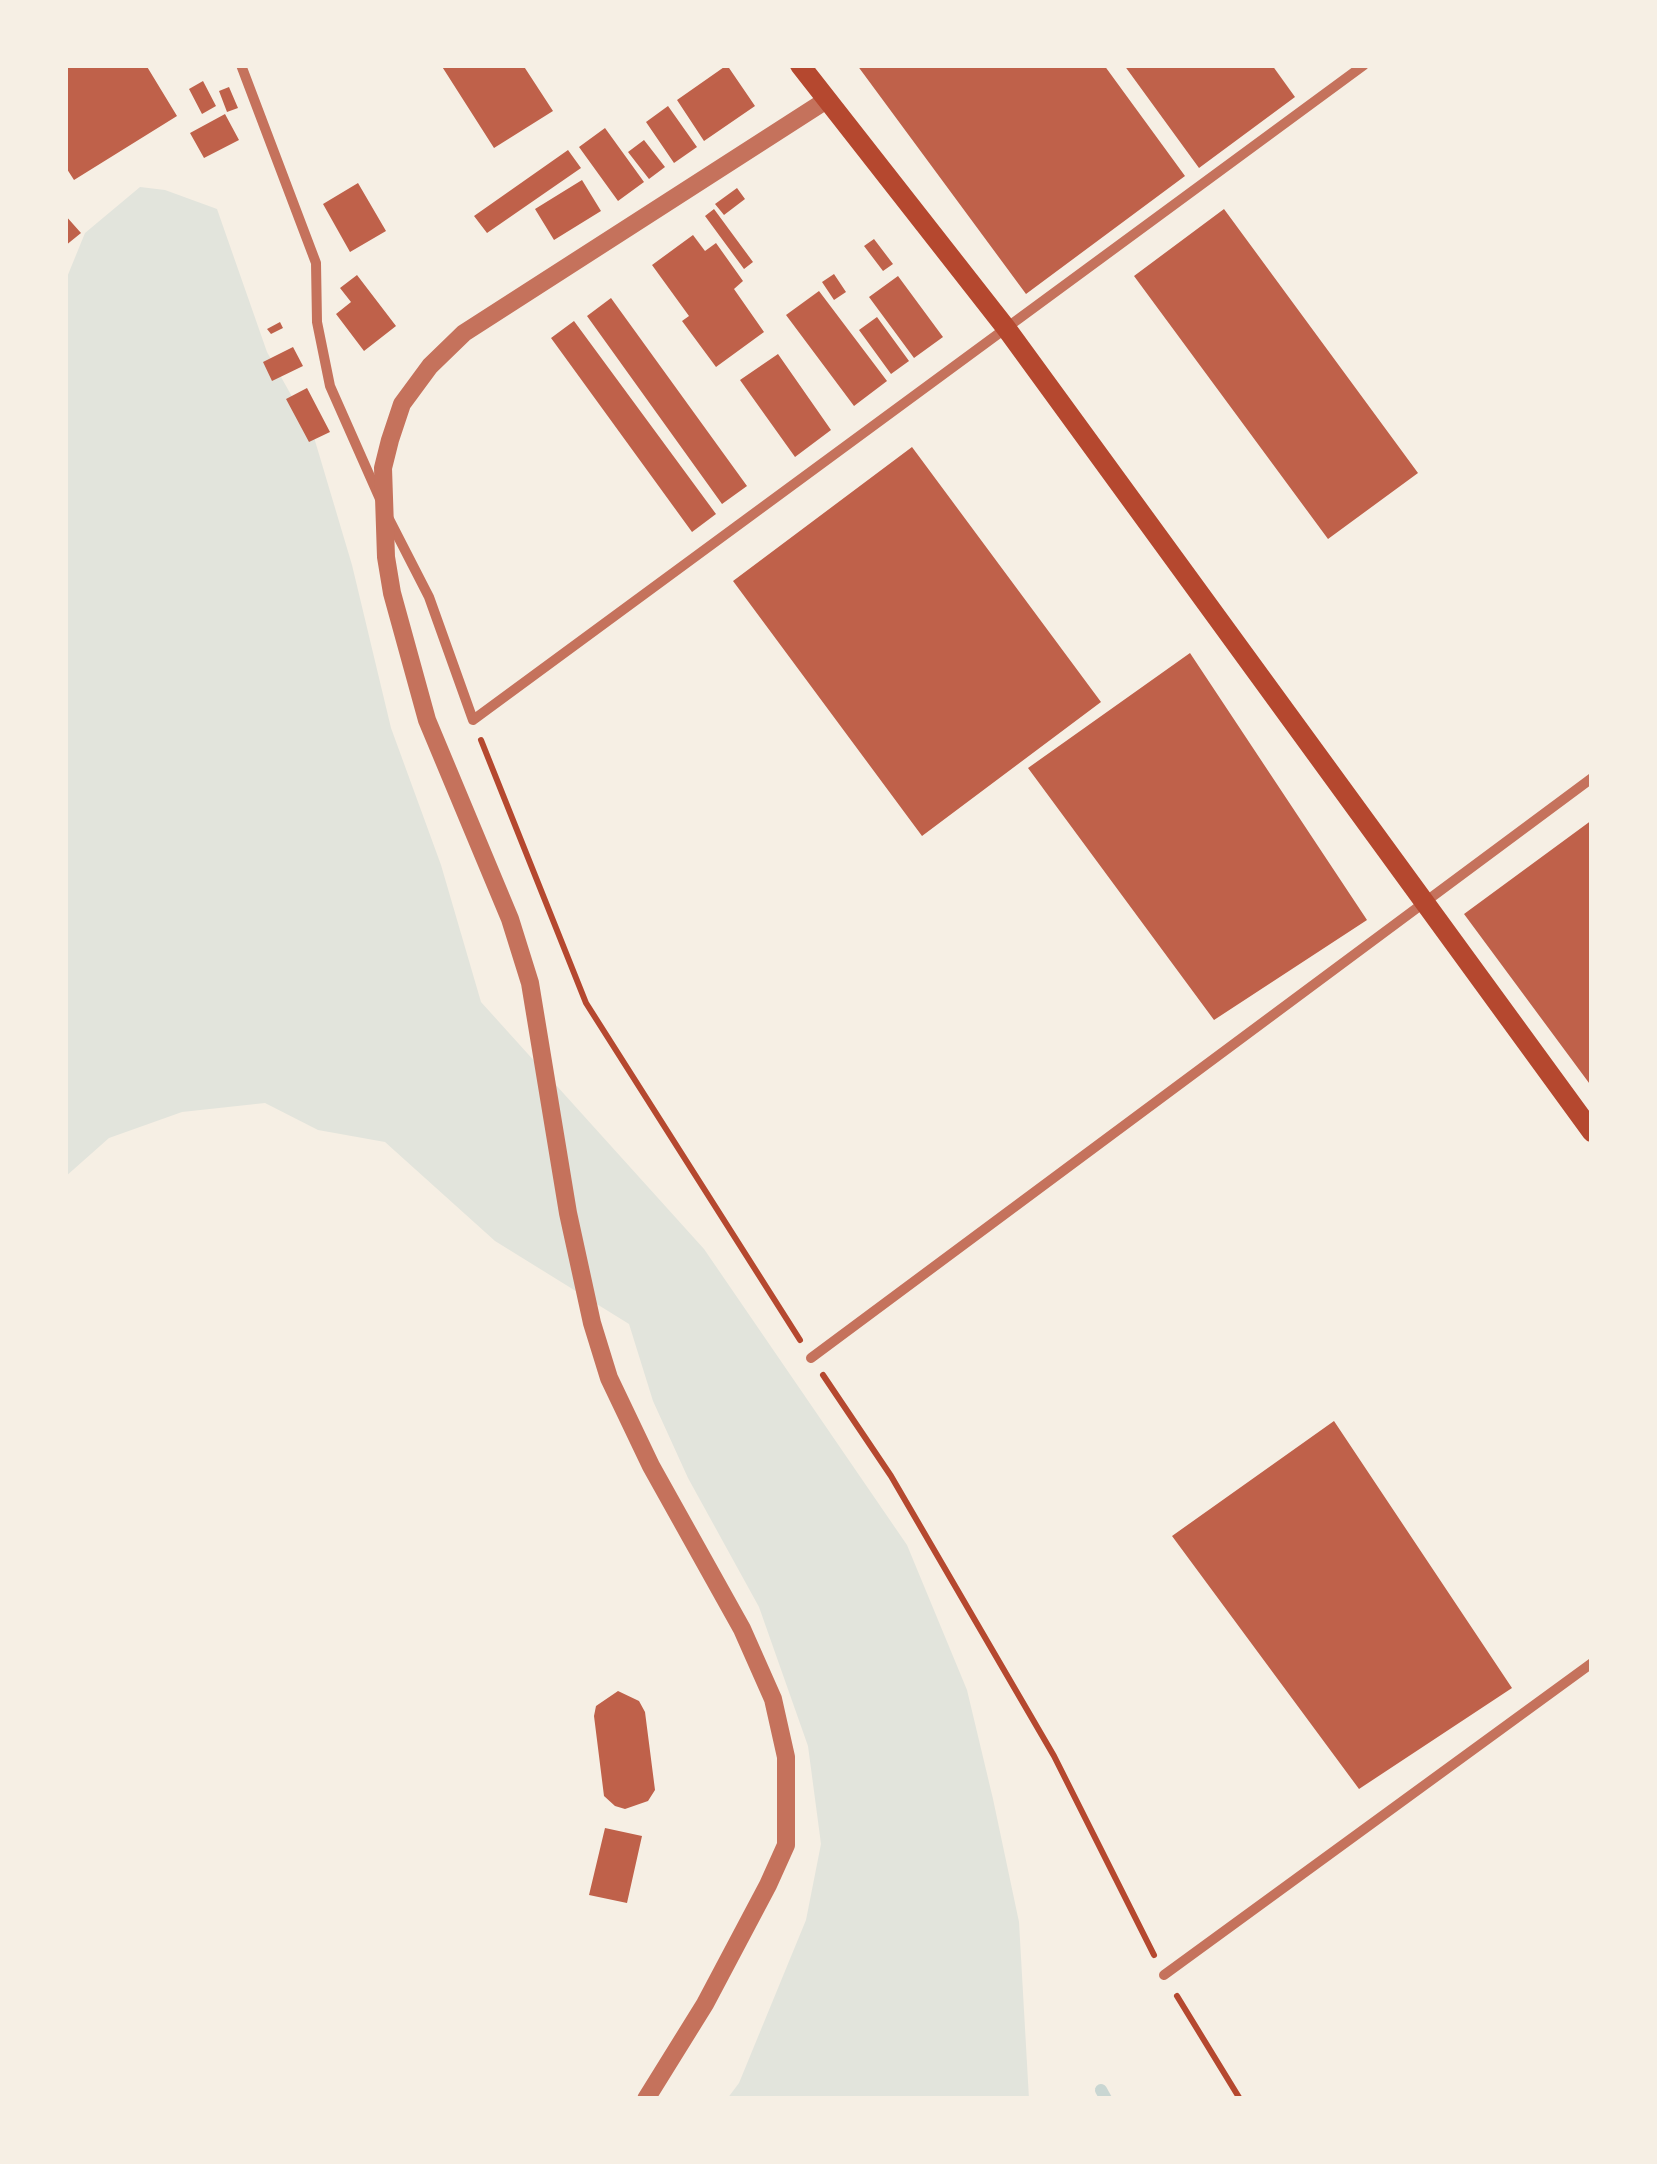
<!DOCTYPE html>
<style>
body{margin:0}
#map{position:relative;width:1657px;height:2164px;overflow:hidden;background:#f6efe4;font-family:Georgia,serif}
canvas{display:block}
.frame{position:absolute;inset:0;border:68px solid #f6efe4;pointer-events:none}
</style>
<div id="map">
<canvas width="1657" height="2164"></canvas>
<div class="frame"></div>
</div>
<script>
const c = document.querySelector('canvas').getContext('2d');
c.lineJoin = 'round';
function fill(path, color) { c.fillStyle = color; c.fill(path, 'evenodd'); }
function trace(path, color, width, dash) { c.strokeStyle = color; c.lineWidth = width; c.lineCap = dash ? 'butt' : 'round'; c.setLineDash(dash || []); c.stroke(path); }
fill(new Path2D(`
 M140,187L165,190L217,209L267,352L313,434L352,565L391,728L441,865L481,1002L704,1249L907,1545L967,1690L993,1799L1019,1922L1029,2099H727L739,2083L806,1920L821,1844L808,1746L759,1607L688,1478L653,1401L629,1324L495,1241L385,1142L318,1130L265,1103L182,1112L109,1138L65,1177V282L85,233Z`), '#e2e4dc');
trace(new Path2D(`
 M1101,2090L1106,2099`), '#c9d6d2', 12);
fill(new Path2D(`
 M65,65H146L177,116L74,180L65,166Z
 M441,65H523L553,111L494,148Z
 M727,65L755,106L704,141L677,100Z
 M857,65H1104L1185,176L1026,294Z
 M1124,65H1272L1295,97L1199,168Z
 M203,81L216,106L202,114L189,89Z
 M229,87L238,108L227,112L219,91Z
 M668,106L697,147L674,163L646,122Z
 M225,114L239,140L204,158L190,133Z
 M605,128L644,182L618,201L579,147Z
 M644,140L665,167L649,179L628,152Z
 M568,150L581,168L487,233L474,216Z
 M582,180L601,211L554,240L535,209Z
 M358,183L386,231L350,252L323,204Z
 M737,188L745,199L724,215L715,204Z
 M714,209L753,262L744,269L705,216Z
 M1224,209L1418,473L1328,539L1134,276Z
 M65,215L81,233L65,246Z
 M693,235L705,251L716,243L743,281L734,289L764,332L716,367L682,321L689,316L652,265Z
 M874,239L893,264L883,271L864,246Z
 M834,274L846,292L834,300L822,282Z
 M357,275L396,326L364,351L336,314L351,302L340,288Z
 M898,276L943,337L914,358L869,297Z
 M819,291L887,381L854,406L786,315Z
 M611,298L747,486L722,504L587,316Z
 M877,317L909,361L891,374L859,330Z
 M574,321L716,514L692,532L551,338Z
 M280,322L283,328L271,334L267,329Z
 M293,347L303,366L272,381L263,362Z
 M778,354L831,430L795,457L740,380Z
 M307,388L330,432L309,442L286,399Z
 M912,447L1101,702L922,836L733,581Z
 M1190,653L1367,920L1214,1020L1028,768Z
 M1592,820V1087L1464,914Z
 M1334,1421L1512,1688L1359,1789L1172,1536Z
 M618,1691L639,1701L645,1712L655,1790L648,1801L625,1809L615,1806L604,1796L594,1716L596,1706Z
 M605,1828L642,1836L627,1903L589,1895Z`), '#bf614a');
trace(new Path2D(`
 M481,740L586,1003L800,1340
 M823,1375L891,1476L1054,1756L1154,1955
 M1177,1996L1240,2099`), '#b5482f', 6);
trace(new Path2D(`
 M241,65L316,263L317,322L330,386L380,499
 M389,519L429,597L473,720L1364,65
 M811,1358L1592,778
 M1164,1975L1592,1663`), '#c5725c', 10);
trace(new Path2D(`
 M646,2099L705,2004L768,1885L786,1845V1757L773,1699L742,1629L651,1466L609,1378L592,1323L568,1213L530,983L510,919L427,720L392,593L386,557L383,468L390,440L402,404L430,366L464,333L825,101`), '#c5725c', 18);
trace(new Path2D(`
 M800,65L1006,328L1592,1132`), '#b5482f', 20);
</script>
